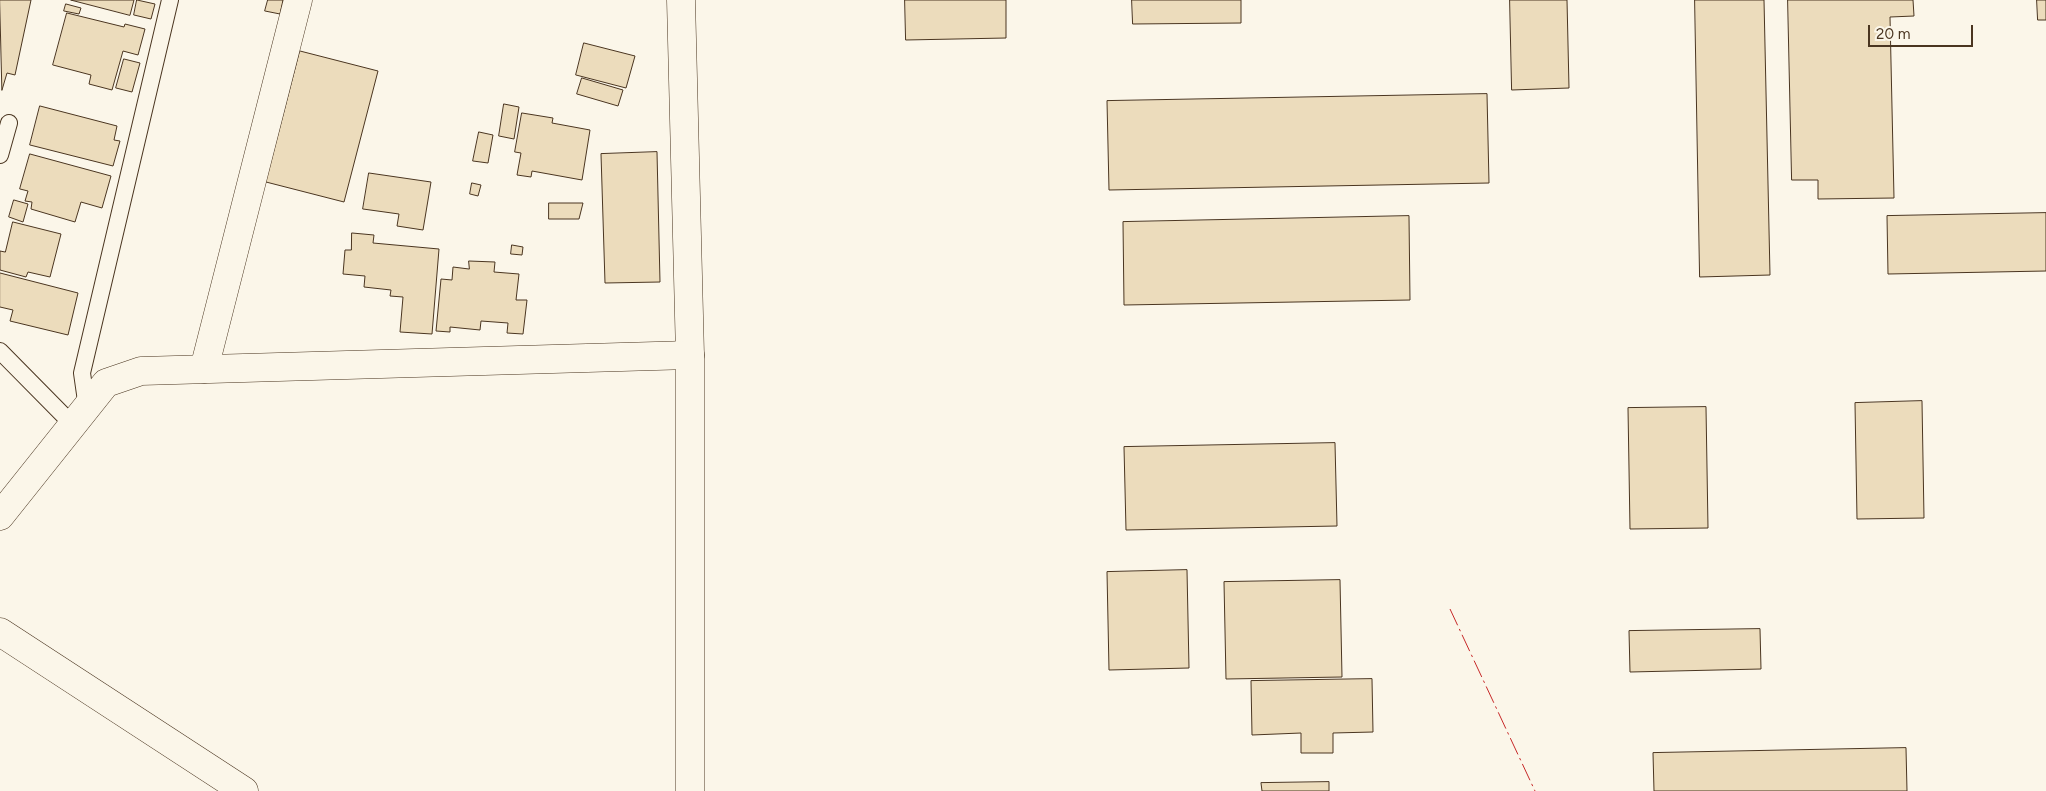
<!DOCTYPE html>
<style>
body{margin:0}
#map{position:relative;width:2046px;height:791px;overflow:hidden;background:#fbf6e9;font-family:Figtree,sans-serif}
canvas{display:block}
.scale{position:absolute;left:1868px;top:25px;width:105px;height:22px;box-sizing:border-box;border:2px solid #4a3520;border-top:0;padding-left:6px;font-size:15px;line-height:18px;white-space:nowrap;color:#4a3520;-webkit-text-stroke:4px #fbf6e9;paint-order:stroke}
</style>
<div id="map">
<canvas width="2046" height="791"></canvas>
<div class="scale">20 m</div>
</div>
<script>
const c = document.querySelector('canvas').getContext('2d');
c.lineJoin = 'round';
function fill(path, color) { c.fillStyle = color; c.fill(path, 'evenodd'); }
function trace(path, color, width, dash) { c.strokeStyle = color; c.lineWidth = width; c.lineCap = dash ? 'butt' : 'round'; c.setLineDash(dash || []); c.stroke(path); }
const building = new Path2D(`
 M0,0H31L15,75L7,73L2,90Z
 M71,0H134L130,15Z
 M137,0L155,4L151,19L134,15Z
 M268,0H283L280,14L265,11Z
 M905,0H1006V38L906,40Z
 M1132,0H1241V23L1133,24Z
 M1510,0H1567L1569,88L1512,90Z
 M1695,0H1764L1770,275L1700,277Z
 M1788,0H1913L1914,16L1890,17L1894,198L1818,199V180H1792Z
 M2037,0H2046V20H2038Z
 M66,4L81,8L79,14L64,11Z
 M67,13L124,27L125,24L145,29L138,55L123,51L112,90L89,84L91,75L53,65Z
 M584,43L635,56L626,88L576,75Z
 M300,51L378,71L344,202L266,182Z
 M124,59L140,63L132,92L116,88Z
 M582,78L623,90L618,106L577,94Z
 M1487,94L1489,183L1109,190L1107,101Z
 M504,104L519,107L514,139L499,136Z
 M40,106L117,126L114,140L120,141L113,166L30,145Z
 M522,113L553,118L552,123L590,130L582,180L532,171L531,177L517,175L521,153L515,152Z
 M479,132L493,135L488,163L473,161Z
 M657,152L660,282L605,283L601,154Z
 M30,154L111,176L102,208L81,202L75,222L31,209L32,202L25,201L28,191L20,189Z
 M369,173L431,182L423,230L397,226L399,214L363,209Z
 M472,183L481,185L478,196L470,194Z
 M14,200L28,204L23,222L9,217Z
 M549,203H583L579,219H549Z
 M2046,213V271L1888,274L1887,216Z
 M1409,216L1410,300L1124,305L1123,222Z
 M13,222L61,234L50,277L28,272L26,277L0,270V251L5,252Z
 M352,233L374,235L373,243L439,249L432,334L400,332L403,297L390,296L391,290L364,287L365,276L343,274L345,250H351Z
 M512,245L523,247L522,255L511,254Z
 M469,261L495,262L494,272L519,274L516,300H527L523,334L507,333L508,323L481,321L480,330L450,327V332L436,331L441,279L452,280L453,267L469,269Z
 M0,273L78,293L68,335L10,321L13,310L0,307Z
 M1922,401L1924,518L1857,519L1855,403Z
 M1706,407L1708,528L1630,529L1628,408Z
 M1335,443L1337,526L1126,530L1124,447Z
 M1187,570L1189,668L1109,670L1107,572Z
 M1340,580L1342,677L1226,679L1224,582Z
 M1760,629L1761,669L1630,672L1629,631Z
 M1372,679L1373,732L1333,733V753H1301V733L1252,735L1251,681Z
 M1906,748L1907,791H1654L1653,753Z
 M1329,782V791H1262L1261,783Z`);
fill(building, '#ecdcbc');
trace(building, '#4a3520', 1);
const service = new Path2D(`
 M0,155L9,123
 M0,351L73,425
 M87,408L82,373L170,0`);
const minor = new Path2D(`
 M681,0L690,355V791
 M204,369L298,0`);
const tertiary = new Path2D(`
 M0,516L106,383L141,371L690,355
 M0,632L244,791`);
trace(service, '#4a3520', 18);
trace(minor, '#4a3520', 29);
trace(tertiary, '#4a3520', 29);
trace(service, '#fbf6e9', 16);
trace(minor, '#fbf6e9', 28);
trace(tertiary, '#fbf6e9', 28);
trace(new Path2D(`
 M1450,609L1535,791`), '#c62828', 1, [18, 4, 2.5, 4]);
</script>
